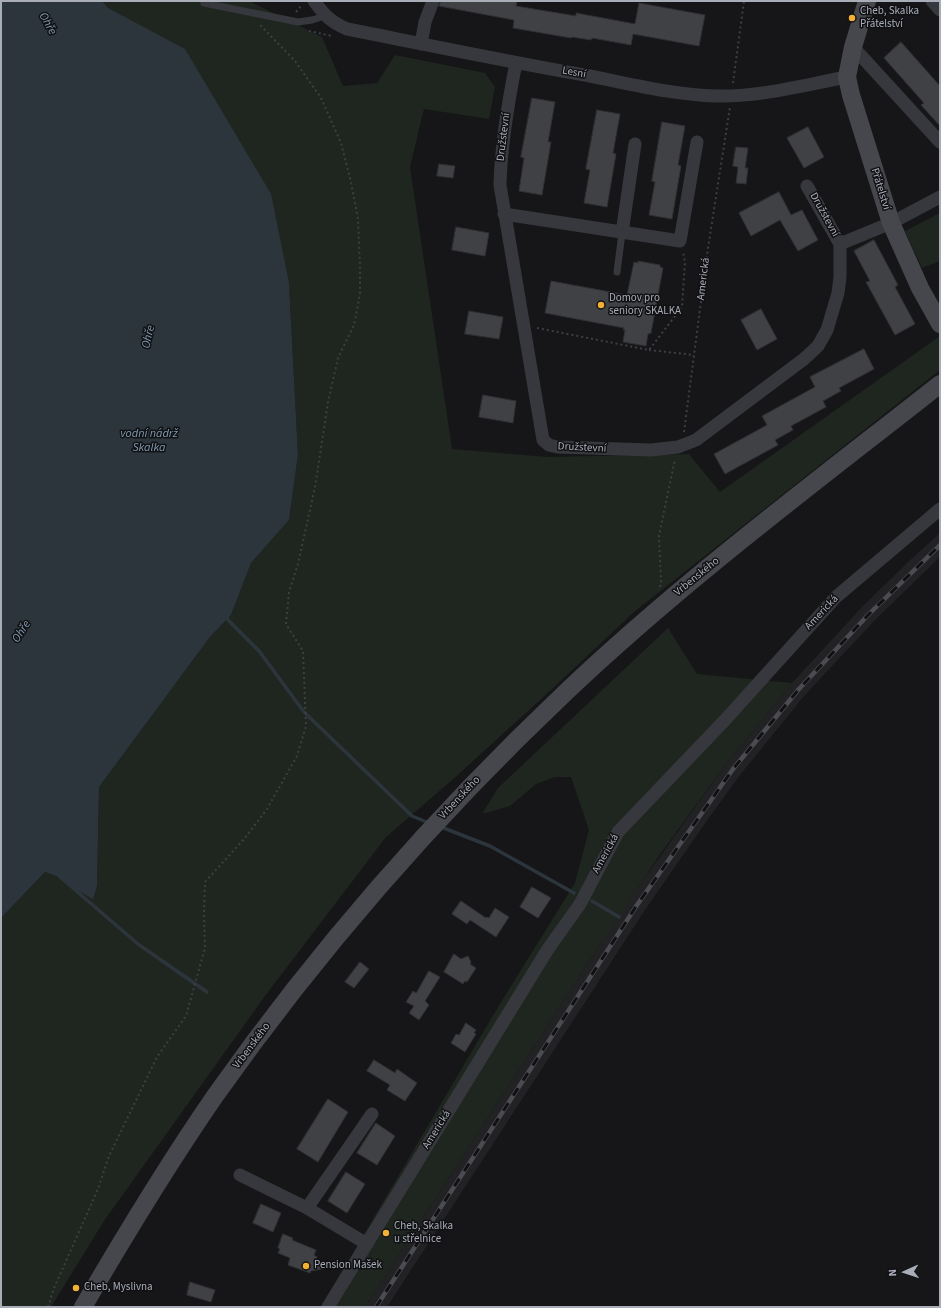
<!DOCTYPE html>
<meta charset="utf-8">
<style>
body{margin:0}
#map{position:relative;width:941px;height:1308px;overflow:hidden;background:#161618;font-family:"Source Sans 3",sans-serif}
canvas{display:block}
.frame{position:absolute;inset:0;border:2px solid #a8adb8;pointer-events:none}
.north{position:absolute;left:885px;top:1252px;width:40px;height:40px;-webkit-text-stroke:3px #111113;paint-order:stroke;rotate:267deg;font-size:11px;font-weight:700;line-height:16px;text-align:center;color:#a8adb8}
.north::after{content:'';display:block;margin:auto;width:14px;height:18px;background:#a8adb8;clip-path:polygon(50% 0,100% 100%,50% 72%,0 100%)}
</style>
<div id="map">
<canvas width="941" height="1308"></canvas>
<div class="frame"></div>
<div class="north">N</div>
</div>
<script>
const c = document.querySelector('canvas').getContext('2d');
c.lineJoin = 'round';
function fill(path, color) { c.fillStyle = color; c.fill(path, 'evenodd'); }
function trace(path, color, width, dash) { c.strokeStyle = color; c.lineWidth = width; c.lineCap = dash ? 'butt' : 'round'; c.setLineDash(dash || []); c.stroke(path); }
function label(font, color, halo, rows, align = 'center') {
  c.font = font + ' "Source Sans 3",sans-serif'; c.lineWidth = 3; c.setLineDash([]); c.textBaseline = 'middle'; c.strokeStyle = halo; c.fillStyle = color; for (const [text, x, y, turn = 0] of rows) {
    c.save(); c.translate(x, y); c.rotate((+turn || 0) * Math.PI / 180); c.textAlign = isNaN(turn) ? turn : align; if (halo) c.strokeText(text, 0, 0); c.fillText(text, 0, 0); c.restore();
  }
}
fill(new Path2D(`
 M940,533V557L875,620L805,695L740,775L708,819L645,910L387,1307H365L629,900L726,764L792,683L862,607L909,561Z`), '#222225');
fill(new Path2D(`
 M102,1H249L322,37L343,86L377,83L395,55L485,73L495,87L489,119L424,109L410,167L452,449L548,457L689,454L720,492L940,336V370L634,612L551,690L451,781L386,837L265,996L104,1221L51,1307H1V918L45,872L64,879L73,888L93,898L97,886L99,787L210,637L231,615L251,563L289,520L298,455L289,283L108,8Z
 M940,213V261L922,268L905,231Z
 M668,628L697,674L792,683L726,764L659,856L592,957L365,1307H321L498,1007L575,883L589,830L571,777H555L536,784L510,806L482,814L498,788Z`), '#1e261f');
fill(new Path2D(`
 M1,1H102L108,8L185,49L271,194L289,283L298,455L289,520L251,563L231,615L210,637L99,787L97,886L93,899L73,888L64,879L45,872L1,918Z`), '#2c353c');
trace(new Path2D(`
 M225,615L228,620L259,651L304,712L412,816L429,823
 M441,827L490,846L574,893
 M59,876L138,944L207,992
 M592,901L619,917`), '#2c353c', 3.5);
const building = new Path2D(`
 M441,1H517L516,6L576,16V13L635,24L639,3L705,15L699,46L633,34L631,45L592,38L591,40L572,37L571,38L513,28L514,20L439,6Z
 M901,42L940,86V126L921,105L924,103L884,58Z
 M532,98L555,102L548,142H551L542,195L519,191L524,158L521,157Z
 M597,110L620,114L613,153L616,154L607,207L584,203L590,170L586,169Z
 M662,122L685,126L678,165L681,166L672,219L649,215L655,182L652,181Z
 M808,127L824,157L804,168L787,138Z
 M736,147L748,148L745,168H748L746,184L736,183L738,167L733,166Z
 M439,164L455,166L453,178L437,176Z
 M779,192L791,215L802,210L818,240L798,251L780,220L751,236L739,213Z
 M456,227L489,233L485,256L452,250Z
 M874,240L898,285L895,287L915,324L895,335L866,282L870,281L854,251Z
 M638,261L660,265V267L663,268L651,333L648,334L646,346L623,342L625,330H623L624,328L545,313L551,281L627,295L634,262L638,263Z
 M761,309L777,339L757,350L741,320Z
 M469,311L503,317L499,339L465,334Z
 M864,349L874,369L839,388L841,391L823,401L826,407L791,426L793,430L775,440L778,445L725,474L714,454L767,425L762,416L815,387L810,377Z
 M483,395L516,401L513,423L479,417Z
 M532,887L551,898L538,918L520,907Z
 M461,901L486,918L487,917L489,918L495,908L509,917L496,937L470,920L467,924L452,914Z
 M454,954L461,959L468,956L471,962L470,964L476,968L467,982L465,981L463,984L444,972Z
 M360,962L369,969L354,988L345,982Z
 M429,971L440,977L425,1001L429,1005L419,1020L409,1013L414,1006L406,1002L413,991L416,993Z
 M466,1023L476,1030L474,1033L476,1034L465,1052L451,1043L456,1034L459,1035Z
 M374,1060L395,1073L397,1069L417,1083L405,1101L387,1090L390,1085L367,1071Z
 M328,1099L348,1112L318,1162L297,1149Z
 M376,1123L395,1136L377,1165L357,1153Z
 M346,1172L365,1184L347,1213L328,1201Z
 M261,1204L281,1213L273,1232L253,1223Z
 M283,1234L293,1238L292,1240L316,1250L314,1255L317,1257L315,1262L328,1268L311,1271L310,1273L288,1265L290,1258L278,1253L280,1249L278,1248Z
 M190,1282L215,1290L211,1302L187,1295Z`);
fill(building, '#404145');
trace(building, '#303034', 1);
trace(new Path2D(`
 M296,12L301,6
 M309,31L332,36
 M733,83L744,1
 M537,328L649,350L682,307L685,262L683,252
 M649,350L694,355
 M684,432L708,248L730,107
 M660,587L661,582L659,536L675,459
 M48,1307L54,1288L98,1189L109,1156L157,1057L186,1016L205,948L204,913L205,882L245,838L267,809L297,756L306,726L303,651L286,624L289,592L298,564L315,487L328,402L338,358L354,325L360,294V267L358,219L351,182L341,143L321,98L295,61L260,25`), '#3d3f44', 2, [2, 3]);
trace(new Path2D(`
 M204,3L298,22L312,20L325,16
 M617,272L622,233`), '#37383d', 7);
trace(new Path2D(`
 M314,1C325,16 331,22 347,29C428,45 509,62 590,76C631,84 674,95 716,96C760,97 804,85 847,77
 M932,1L940,10
 M421,44L425,22L433,1
 M853,47L940,142
 M516,63C508,103 501,144 500,185L543,440L549,445L557,447L651,450L678,447L696,440L804,359L818,346L827,330L838,293L840,277V244L807,186
 M504,214L680,241L697,142
 M622,233L635,144
 M840,244L891,223L940,197
 M240,1175L307,1208L367,1244
 M307,1208L372,1114
 M328,1307L548,949L580,904L618,832L725,720L836,597L940,509`), '#37383d', 13);
trace(new Path2D(`
 M867,1L853,47L847,77L851,95L891,223L920,288L940,324
 M83,1307C125,1235 168,1164 215,1096C318,950 436,815 566,692C683,581 813,484 940,384`), '#45474d', 18);
const rail = new Path2D(`
 M376,1307L637,905L733,769L799,689L869,614L940,545`);
trace(rail, '#4a4c52', 4.5);
trace(rail, '#111113', 3, [9]);
for (const [x, y, r, color] of [
 [852,18,4,"#f2b134"],
 [601,305,4,"#f2b134"],
 [386,1233,4,"#f2b134"],
 [306,1266,4,"#f2b134"],
 [76,1288,4,"#f2b134"]
]) { const dot = new Path2D(); dot.arc(x, y, r, 0, 2 * Math.PI); c.fillStyle = color; c.fill(dot); trace(dot, '#111113', 1.5); }
label('11px', '#a8adb8', '#111113', [
 ["Cheb, Skalka",860,12],
 ["Přátelství",860,25],
 ["Domov pro",609,299],
 ["seniory SKALKA",609,312],
 ["Cheb, Skalka",394,1227],
 ["u střelnice",394,1240],
 ["Pension Mašek",314,1266],
 ["Cheb, Myslivna",84,1288]
], 'left');
label('11px', '#a8adb8', '#111113', [
 ["Lesní",574,73,10],
 ["Družstevní",504,137,-83],
 ["Přátelství",880,189,73],
 ["Družstevní",824,215,61],
 ["Americká",704,279,-83],
 ["Družstevní",582,448,3],
 ["Vrbenského",697,577,-39],
 ["Americká",822,613,-47],
 ["Vrbenského",460,798,-47],
 ["Americká",606,854,-61],
 ["Vrbenského",252,1046,-53],
 ["Americká",437,1130,-58]
]);
label('italic 12px', '#7f9bb3', '#111113', [
 ["Ohře",47,24,61],
 ["Ohře",149,337,-77],
 ["vodní nádrž",149,434],
 ["Skalka",149,448],
 ["Ohře",22,632,-57]
]);
</script>
